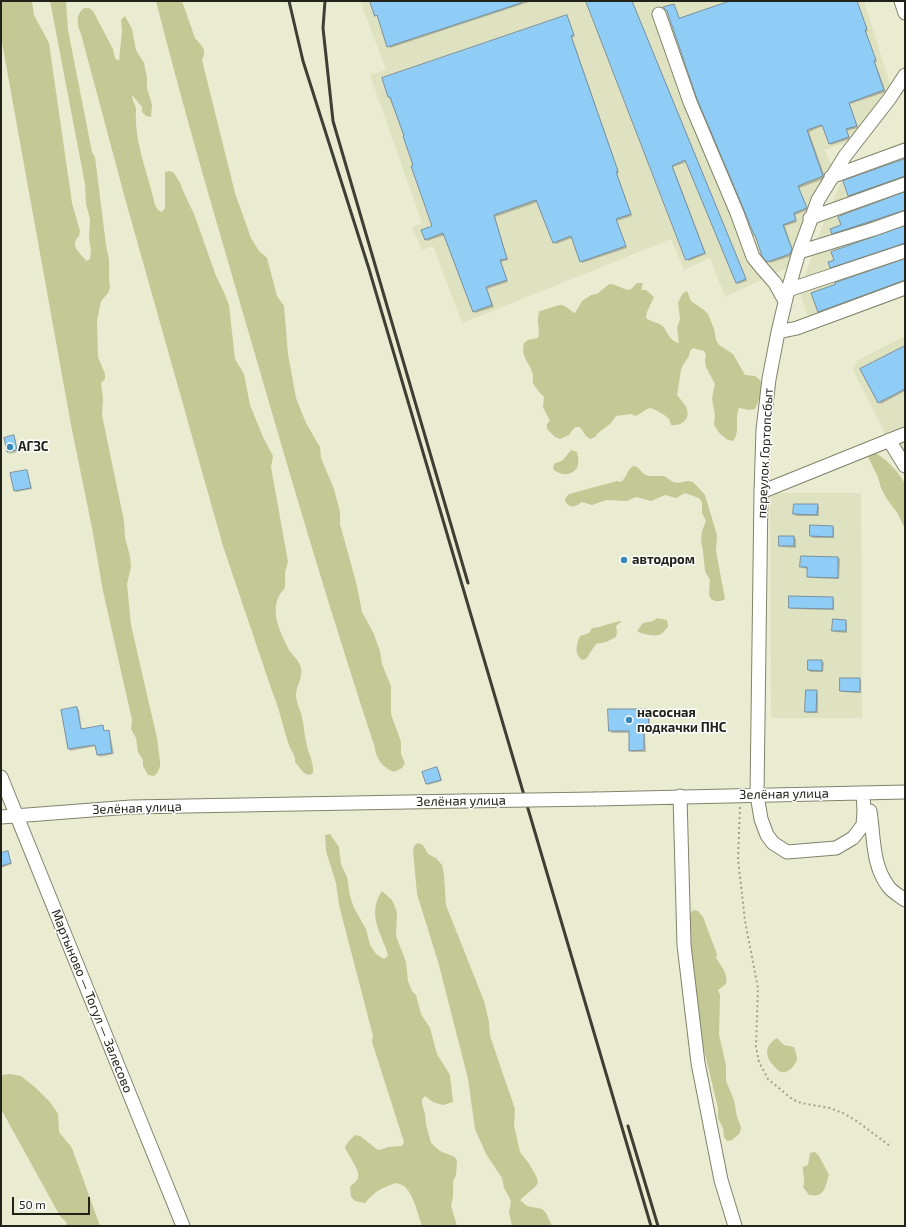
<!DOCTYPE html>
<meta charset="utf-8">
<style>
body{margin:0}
#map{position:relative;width:906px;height:1227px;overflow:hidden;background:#eaecd2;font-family:"Exo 2",sans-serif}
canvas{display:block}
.frame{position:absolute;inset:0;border:2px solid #212219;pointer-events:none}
.scale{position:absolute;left:12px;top:1197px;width:78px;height:18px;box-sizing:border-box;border:2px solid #212219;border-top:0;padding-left:5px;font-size:12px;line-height:14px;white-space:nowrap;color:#212219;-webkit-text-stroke:3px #fff;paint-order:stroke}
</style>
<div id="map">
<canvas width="906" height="1227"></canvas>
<div class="frame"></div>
<div class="scale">50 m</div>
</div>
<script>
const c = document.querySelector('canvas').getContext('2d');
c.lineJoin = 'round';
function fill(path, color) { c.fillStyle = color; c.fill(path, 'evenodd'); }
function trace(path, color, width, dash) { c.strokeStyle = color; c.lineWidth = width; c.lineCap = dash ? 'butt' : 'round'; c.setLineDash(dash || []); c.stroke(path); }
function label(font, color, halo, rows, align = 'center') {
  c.font = font + ' "Exo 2",sans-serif'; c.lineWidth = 3; c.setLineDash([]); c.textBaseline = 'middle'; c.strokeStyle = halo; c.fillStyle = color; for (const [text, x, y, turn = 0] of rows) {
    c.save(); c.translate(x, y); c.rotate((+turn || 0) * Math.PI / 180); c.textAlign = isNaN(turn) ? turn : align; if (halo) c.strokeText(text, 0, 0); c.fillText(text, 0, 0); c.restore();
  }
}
fill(new Path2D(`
 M360,1H864L891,87L850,141L825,150L833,169L791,266L725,297L710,258L684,270L671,239L462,323L433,246L422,250L412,227L422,223L370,75L386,70Z
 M905,141V287L809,320L800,292L819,234L849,163Z
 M905,336V472L853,370L858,360Z
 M770,493H861L862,718H771Z`), '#dee2c0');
fill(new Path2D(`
 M1,1H32L34,15L49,43L72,203L80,231L79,236C69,246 80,252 86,261L90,259L91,250L89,239L90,219L86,204L85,184L50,1H66L68,30L92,152L95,157L106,245L109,259V276L110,288L108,293L101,301L97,321L98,357L105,374V379L101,383L103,399L102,415L124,521L125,538L130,556L131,567L127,584L131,625L157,738L160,761V766L158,772L154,776L148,775L143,766V760L138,752L136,738L131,729L132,720L103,591L92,528L71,425L1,37Z
 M156,1H182L195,38L202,46L204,50V55L202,60L235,193L251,238L259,251L267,258L277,296L284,306L288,354L296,398L306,423L320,447L321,458L334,489L340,512V524L357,586L362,612L373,632L380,651L382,664L391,686V714L401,742V754L405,763L402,768L394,772C383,768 376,759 375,748C331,614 291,479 252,344C219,230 185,116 156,1Z
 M84,8H89L93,11L113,49L115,58L119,61L122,31L121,20L125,16L132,29L136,50L144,63L147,78V88L152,105L151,117L146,116L142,112V107L132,95C132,101 136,105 136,110C134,143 148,173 155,205L158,210L162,212L165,208V172L170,171L174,173L180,183L184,193L194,214L216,276L223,290L229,305L235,359L244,374L250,405L263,437L273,456L271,467L288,562L285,572V588C267,606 279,629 288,648C291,655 299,659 301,668C303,678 296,686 296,695C296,700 299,708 301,713C304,724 304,735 307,746C309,755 314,763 313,773L309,775L304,773L295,762C296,755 291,751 289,745C283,728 280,710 273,694L223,546L126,202L81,34C77,25 75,15 84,8Z
 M637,283H643L641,290H646L654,297L647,312L646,318C651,322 657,322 661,325C668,329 666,339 679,343L677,328L680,319L678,303L682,294L687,291L691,301L704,310L708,314L714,329L716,340L719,345L733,354L745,375L755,376L760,380L763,390L755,409L749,410L739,408C734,419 741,431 733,441L728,440L720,434L714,425L715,415L712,399L715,384L706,367L705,361L706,355L704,351L693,348L690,351L689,356L683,365L681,370L677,395C680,399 686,405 687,410C690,421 680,426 671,425C670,422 670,421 669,419C667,416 653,408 650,408C645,409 641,414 636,416L631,414L616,416L610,424L598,433L595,437L590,439L586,436L580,427H575L569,435L560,439L555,437L547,429V424L550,421L543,407L544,397C541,394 537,390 534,385C532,382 533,380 533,376C532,364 520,359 524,343L528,340L538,338C541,329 535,319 540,311C545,310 559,304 562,305C567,306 570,311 575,313L582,301L591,295L597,294L609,284C616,284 622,289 630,290Z
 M571,450L577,452C578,456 579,461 578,465C574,477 560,476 553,469L554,464L563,460Z
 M871,452C880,452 900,473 904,482C906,487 905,521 905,529L898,514L887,499L881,488L878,477L868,457Z
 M633,466L637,467L644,474L648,476H664L673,482L678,483L688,481L693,482L705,495L717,535L716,551L725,599C720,602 716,602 711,599L709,595L710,580L705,571L703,551L701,541L702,531L706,521L702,513V502L699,498L685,493L676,498L665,495L651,501L636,497L627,501L606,500L592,505L582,502C575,507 570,509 565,501L566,497L569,494L617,481L621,482C627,477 627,470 633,466Z
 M657,618L667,620L668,627C666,629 663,633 661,634C656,637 641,634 637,631L643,623L653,621Z
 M622,621L616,626L617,632L616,637L606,642L596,644L586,659L582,660C574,654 576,645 580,636L589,633L592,628C604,627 611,622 622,621Z
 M330,834L339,847L341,864L347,877L350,896L354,908L366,929L370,945L376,954L384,959L388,956C387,949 383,943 381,936C374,920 372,906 382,891L392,900L395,907L397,913L396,936L406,962L408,981L412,991L416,995L421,1014L430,1028L437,1054L450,1075L453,1102L443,1105L433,1102L425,1096L422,1099V1104L425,1114L426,1124L431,1143L440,1151L455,1157L457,1161L456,1176L453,1181V1197L451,1206L457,1226H422C418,1215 414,1196 406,1188C403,1184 399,1184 395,1183C391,1185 389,1185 386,1187C377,1190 371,1196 365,1203L355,1201L351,1197L350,1187C352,1184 355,1183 357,1180C363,1172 347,1155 345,1147L348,1142L355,1135L360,1136L378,1150L383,1149L388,1147L402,1146L404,1142L372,1042L373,1036L339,905L336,883L326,851L325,835Z
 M418,843L423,845L428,854L436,858L442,865L444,875L446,905L484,1001L489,1022L490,1036L515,1109L514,1125L520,1152L530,1165L537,1178L538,1183L535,1187L520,1200L527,1206L542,1209L546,1213L552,1226H512L509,1212L511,1202L509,1197L504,1188L502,1178L486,1154L475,1129L468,1079L439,965L417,894L413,851L414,846Z
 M693,910L698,911L703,917L717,954L716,958C722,967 728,974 726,984L718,990L720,995L719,1035L726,1065V1081L734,1100L737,1117L741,1127L740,1133L732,1140L727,1141L724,1137L723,1128L718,1118V1108L697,1021L688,918Z
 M777,1038L784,1045L794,1047C795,1051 797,1055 797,1059C796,1065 788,1074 781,1072C778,1071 776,1068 774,1066C764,1056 765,1045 777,1038Z
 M10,1074L21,1076L36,1088L50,1102L58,1114L59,1132L72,1148L100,1226H66L67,1223L60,1216L1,1109V1075Z
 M815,1152L819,1156L829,1175C825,1187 825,1198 809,1195L803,1187C806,1180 802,1174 803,1167L808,1165L810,1153Z`), '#c4c894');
fill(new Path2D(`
 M371,1H532L390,48Z
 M587,1H632L747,281L738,284L736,283L687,162L673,167L706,254L689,261L687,259Z
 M734,1H857L868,31L866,32L877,62H875L886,92L850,104L858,128L847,131L850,139L831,145L823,126L809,132L825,177L824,179L799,188L808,210L795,215L797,222L785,226L793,251L792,256L770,263L754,235L674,5L680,19Z
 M567,17L575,37H572L619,173L617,174L632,216L617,221L627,248L582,263L572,238L556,244L554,243L538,202L495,217L508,260L501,262L508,282L487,289L494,307L475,313L445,235L427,241L425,239L433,227L405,136L389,97Z
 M905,159V178L851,197L849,195Z
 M905,194V212L834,235L832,233Z
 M905,228V245L832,269L831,267Z
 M905,260V282L820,313L819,311Z
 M905,347V391L881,404L862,370Z
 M14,436L15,438L18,452L10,454L8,452Z
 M27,471L28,473L32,489L17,492L15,491Z
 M817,505L819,507V516H796L794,514Z
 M832,527L834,528V538H813L811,536Z
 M780,537H794L796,539V548L782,547L780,546Z
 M838,558L840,559L839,579L810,578L808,577V569L803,568L801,567Z
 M833,598L834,600V610L792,609L790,607Z
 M846,621L847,623V633L835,632L833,631Z
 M822,661L824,663L823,672H810L809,670Z
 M860,679L861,681V693L843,692L841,691Z
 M816,691L818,693V713H808L806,711Z
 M77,708L79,710L82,730L103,726L105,732L108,731L110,733L114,754L100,757L98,755L97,746L70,751L69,749Z
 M648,710L650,711V732H645L646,752H632L630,750V733H612L610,731Z
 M437,768L439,770L442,781L428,785L427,784Z
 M8,852L12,864L1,868V854Z`), '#0003');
const building = new Path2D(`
 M370,1H521V3L387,47L377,15L375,16Z
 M586,1H632L746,279L736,283L685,160L672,166L705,253L686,260Z
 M730,1H857L867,29L865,30L876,60L874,61L884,90L849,103L857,126L846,129L849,137L829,144L822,125L807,130L823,176L798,186L807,208L794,213L796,220L783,225L792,249L790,254L767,262L762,256L755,235H754L744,210L697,99L667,11L663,7L674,4L679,18Z
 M567,15L574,35L571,36L618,171L616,172L631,214L616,219L626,246L580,262L571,236L553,243L536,200L494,215L507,259L500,260L507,280L486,287L492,305L473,312L443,233L425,240L421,230L432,226L411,166L413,165L403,136H404L390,97H388L382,78Z
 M905,159V176L848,196L843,181Z
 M905,192V210L832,234L830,229L841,225L838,217Z
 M905,226V243L830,268L828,262L834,260L831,252Z
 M905,259V280L818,312L811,293L836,284L835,283Z
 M905,346V389L878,403L860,369Z
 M14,435L17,450L7,452L4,438Z
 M27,470L31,488L14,491L10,473Z
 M794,504H818L817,515L793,514Z
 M810,525L833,526V537L810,536Z
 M779,536H794V546H779Z
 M801,556L838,557V578L807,577V567H800Z
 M789,596L833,597V609L789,608Z
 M833,619L846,620V631H832Z
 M808,660H822V671L808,670Z
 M840,678H860V692L840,691Z
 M806,690H817L816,712H805Z
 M77,707L81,729L103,725L104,731L109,730L112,753L97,755L95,745L68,749L61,710Z
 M608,709H648L649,731H644V750L629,751V731H609Z
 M437,767L441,780L426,784L422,772Z
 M8,851L11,863L1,866V853Z`);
fill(building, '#8fcdf6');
trace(building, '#79909f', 1);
const minor = new Path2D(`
 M901,1L905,13
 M659,14L690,102L737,213L753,257L761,267L775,283L785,301
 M831,177L905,150
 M810,218L905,184
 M799,252L874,229L905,218
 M788,290L905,251
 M778,332L797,328L905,288
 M889,440L905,466
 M761,492L905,434
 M1,777L183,1226
 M863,793L864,811L863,825L853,838L836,848L787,852L773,843L767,835L761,819L757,795L761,492L763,430L769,379L778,332L788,290L799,252L818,200L845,156L890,98L905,75
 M680,796L684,945L698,1063L721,1180L735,1226
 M596,799L905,792
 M870,811C874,836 872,865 888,886C892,892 900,896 905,900
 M1,817L131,807L463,801`);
trace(minor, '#81836b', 15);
trace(new Path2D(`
 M740,807L738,859L745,921L758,988L756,1047L759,1062L768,1079L792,1099L801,1103L830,1108L845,1114L858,1122L890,1146`), '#9fa18d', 2, [2, 3]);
trace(minor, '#fff', 13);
trace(new Path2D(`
 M289,1L303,61L369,269L651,1226
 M325,1L323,28L333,121L468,583
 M628,1126L658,1226`), '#3e3f34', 3);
const minorBridge = new Path2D(`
 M463,801L596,799`);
trace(minorBridge, '#81836b', 15, []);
trace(minorBridge, '#fff', 13);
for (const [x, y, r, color] of [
 [10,447,4,"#3588b8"],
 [624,560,4,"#3588b8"],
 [629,720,4,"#3588b8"]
]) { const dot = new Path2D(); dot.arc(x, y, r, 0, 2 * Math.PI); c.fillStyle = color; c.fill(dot); trace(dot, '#fff', 1.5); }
label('bold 13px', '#212219', '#fff', [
 ["АГЗС",18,447],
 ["автодром",632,560],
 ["насосная",637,713],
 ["подкачки ПНС",637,728]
], 'left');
label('13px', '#212219', '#fff', [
 ["переулок Гортопсбыт",765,453,-87],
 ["Зелёная улица",784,794,-1],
 ["Зелёная улица",461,801,-1],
 ["Зелёная улица",137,808,-2],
 ["Мартыново — Тогул — Залесово",92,1001,68]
]);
</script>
